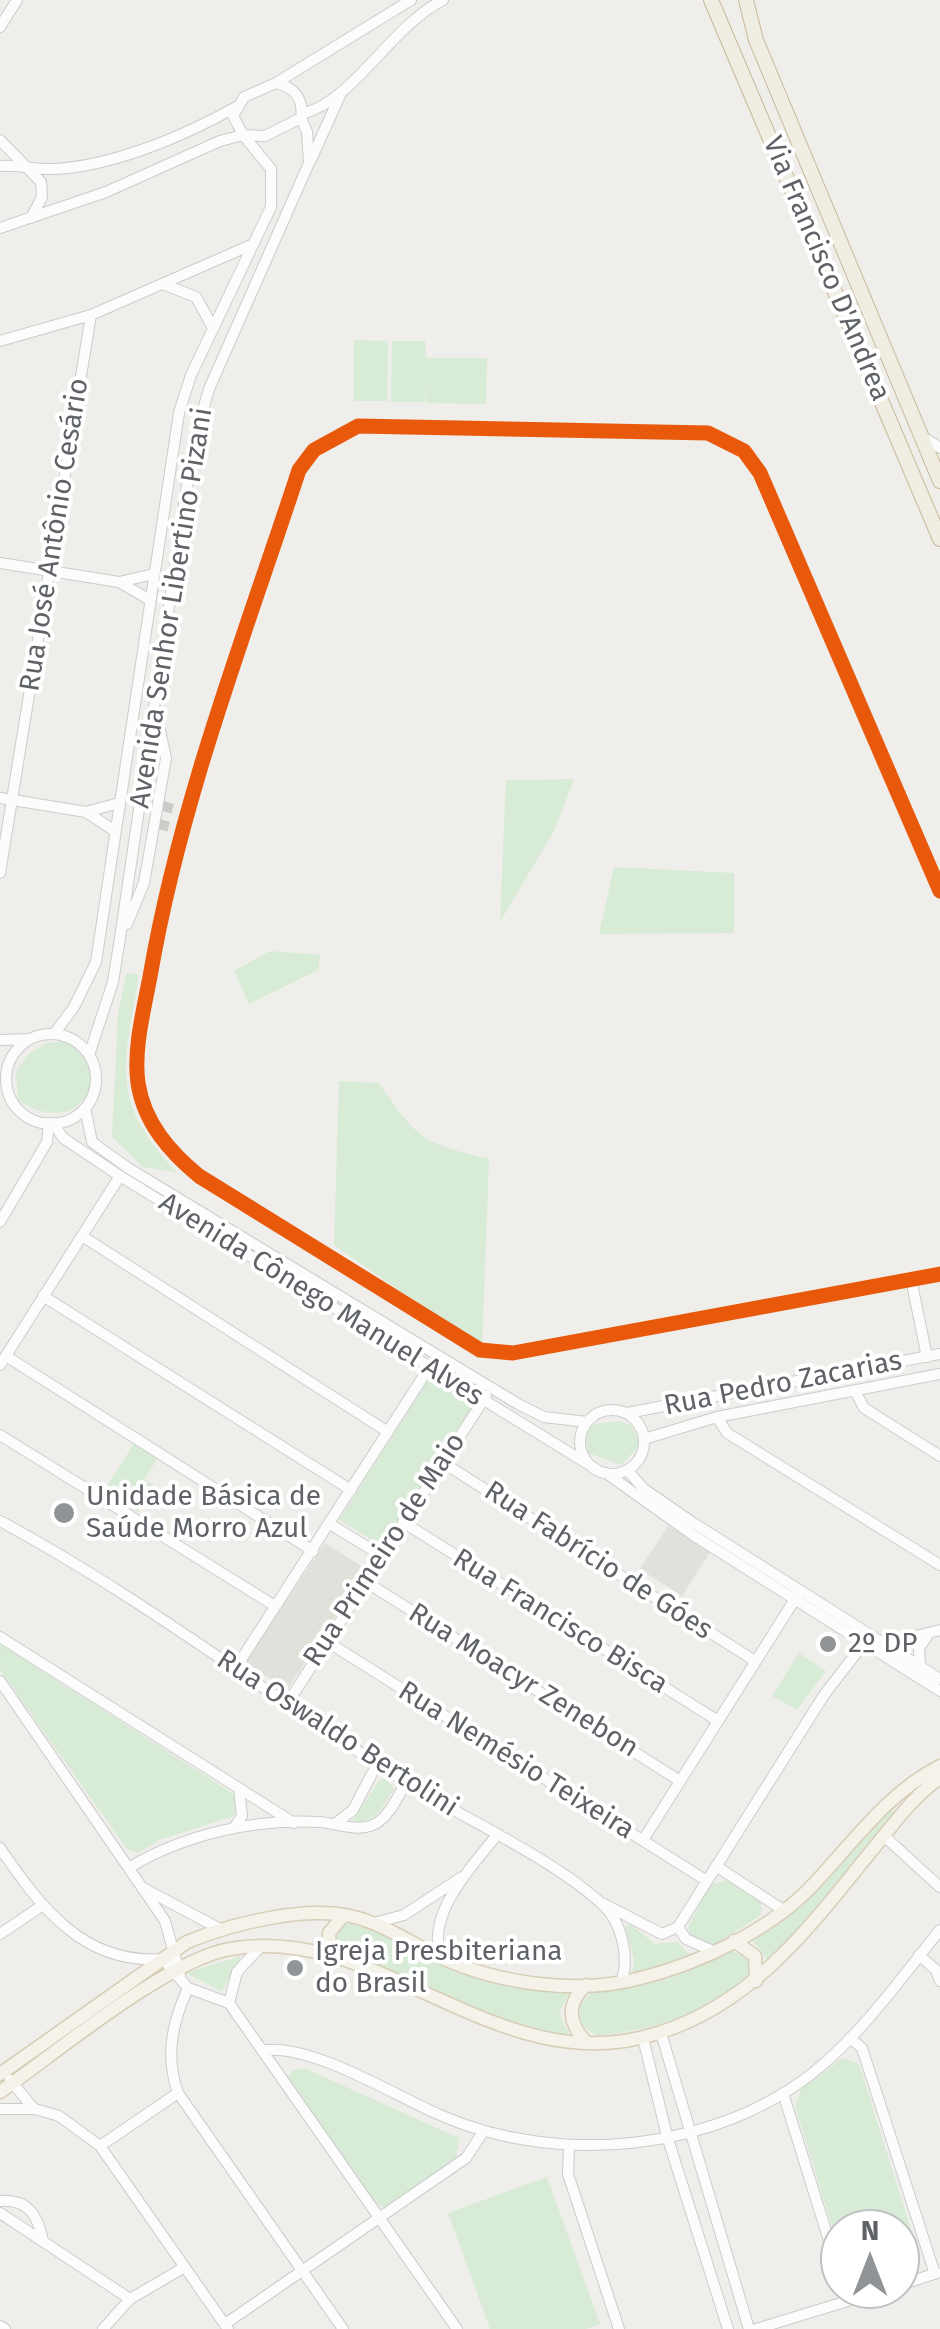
<!DOCTYPE html>
<meta charset="utf-8">
<style>
body{margin:0}
#map{position:relative;width:940px;height:2329px;overflow:hidden;background:#efeeea;font-family:"Fira Sans",sans-serif}
canvas{display:block}
.north{position:absolute;left:820px;top:2209px;width:100px;height:100px;box-sizing:border-box;background:#fff;border:2px solid #bfc1c3;border-radius:50%;rotate:0deg;font-size:28px;font-weight:700;line-height:40px;text-align:center;color:#5f6368}
.north::after{content:'';display:block;margin:auto;width:35px;height:45px;background:#919496;clip-path:polygon(50% 0,100% 100%,50% 72%,0 100%)}
</style>
<div id="map">
<canvas width="940" height="2329"></canvas>
<div class="north">N</div>
</div>
<script>
const c = document.querySelector('canvas').getContext('2d');
c.lineJoin = 'round';
function fill(path, color) { c.fillStyle = color; c.fill(path, 'evenodd'); }
function trace(path, color, width, dash) { c.strokeStyle = color; c.lineWidth = width; c.lineCap = dash ? 'butt' : 'round'; c.setLineDash(dash || []); c.stroke(path); }
function label(font, color, halo, rows, align = 'center') {
  c.font = font + ' "Fira Sans",sans-serif'; c.lineWidth = 8; c.setLineDash([]); c.textBaseline = 'middle'; c.strokeStyle = halo; c.fillStyle = color; for (const [text, x, y, turn = 0] of rows) {
    c.save(); c.translate(x, y); c.rotate((+turn || 0) * Math.PI / 180); c.textAlign = isNaN(turn) ? turn : align; if (halo) c.strokeText(text, 0, 0); c.fillText(text, 0, 0); c.restore();
  }
}
fill(new Path2D(`
 M668,1526L710,1552L682,1596L640,1569Z
 M325,1543L366,1569L287,1690L245,1662Z`), '#e2e0da');
fill(new Path2D(`
 M354,340L388,341L387,401H354Z
 M392,341H425L426,358H487L486,404L426,403V383L425,402H391Z
 M574,779L555,829L500,922L506,780Z
 M614,867L734,873V933L599,934Z
 M270,951L320,955L318,970L249,1004L234,971Z
 M126,973L139,975C124,1065 108,1100 177,1172L143,1167L112,1137L118,1014Z
 M47,1043C123,1030 97,1152 18,1100L16,1072L28,1054Z
 M339,1081L379,1083C419,1141 421,1142 489,1159L482,1348L334,1245Z
 M430,1377L477,1404L384,1547L339,1520Z
 M621,1421L632,1426L640,1444L622,1465L588,1453L585,1432L594,1424Z
 M135,1442L159,1457L144,1479L156,1487L138,1512L103,1492Z
 M0,1644L232,1793L237,1804L234,1816L159,1840L138,1853L127,1849L0,1670Z
 M799,1653L826,1671L797,1710L772,1696Z
 M386,1778L394,1789C382,1808 376,1823 352,1822L379,1781Z
 M890,1807L895,1813L770,1963L751,1939Z
 M728,1880L761,1900V1915L713,1946L692,1939L688,1928L710,1884Z
 M343,1922C378,1928 404,1947 435,1961C479,1982 522,1988 570,1991L559,2013L571,2038L500,2020L341,1950L335,1947L331,1932Z
 M630,1924L655,1944L677,1942L692,1957L632,1977L634,1959L625,1926Z
 M730,1951L747,1956L749,1977C704,2015 653,2030 596,2036L581,2024L579,2006L592,1992L665,1980Z
 M241,1956L222,1992L186,1973Z
 M843,2058L859,2064L920,2258L914,2273L900,2277V2229H840V2252L795,2106L801,2089Z
 M304,2068L459,2138L456,2160L394,2204L382,2207L373,2201L290,2089L288,2078L293,2070Z
 M547,2177L600,2324L586,2329H490L448,2213Z`), '#d8ebd6');
trace(new Path2D(`
 M163,806L174,809
 M159,824L170,827`), '#cbcbca', 10, [10, 5]);
const minor = new Path2D(`
 M0,27L17,0
 M276,83C294,87 304,99 301,118L265,136L243,135L233,116L244,97L276,83L411,0
 M302,114C355,100 390,27 443,0
 M0,140L41,182L42,197L31,218
 M310,162L342,91
 M0,166C19,164 35,170 54,169C114,166 184,136 236,107
 M0,228L106,192L220,141L243,135L271,169V207L191,375L179,413L96,962L74,1007L54,1034
 M165,285L196,297L213,328
 M0,341L91,315L251,245
 M921,436L940,448
 M0,563L119,582L150,600
 M119,582L154,574
 M0,798L86,812L119,803
 M86,812L115,831
 M0,873L91,315
 M940,891L760,473L744,451L708,433L358,426L314,450L299,470C245,635 181,799 151,971C145,1006 133,1047 138,1083C144,1123 170,1152 199,1176L480,1350L513,1353L940,1274
 M127,924L144,883L166,758L156,712
 M6 1079a45 45 0 1 1 90 0a45 45 0 1 1-90 0Z
 M0,1040L30,1039
 M89,1055L113,982L120,938L193,444L209,389L309,163L307,132L301,118
 M85,1108L92,1142L128,1168L518,1404L544,1417L587,1422
 M53,1123L63,1138L120,1176L596,1469
 M0,1222L47,1142L49,1123
 M82,1236L388,1432
 M911,1279L927,1357
 M43,1296L351,1490
 M6,1356L313,1551
 M0,1365L120,1176
 M855,1391L864,1408L940,1456
 M580 1442a32 32 0 1 1 64 0a32 32 0 1 1-64 0Z
 M627,1413L940,1354
 M717,1417L727,1433L940,1565
 M0,1435L275,1606
 M644,1439L717,1417L940,1374
 M442,1462L755,1661
 M627,1470L644,1489L692,1522L940,1679
 M606,1473L693,1535L940,1691
 M0,1521C143,1598 272,1698 409,1784C467,1820 555,1860 603,1905C622,1922 630,1959 621,1982
 M403,1522L718,1721
 M330,1524L382,1556
 M366,1582L680,1781
 M0,1637L294,1823
 M326,1641L707,1881
 M888,1643L940,1630
 M920,1666L919,1648L928,1635
 M235,1669L432,1363
 M0,1681L165,1921L180,1975
 M289,1701L486,1396
 M335,1824L353,1810L378,1762
 M234,1828L242,1816L239,1788
 M884,1836L940,1887
 M643,1840L797,1596
 M0,1848C41,1908 84,1965 163,1959L188,1988L229,2003L457,2329
 M716,1866L783,1910
 M130,1867C186,1834 253,1819 319,1822C336,1823 356,1832 373,1825C389,1818 398,1796 406,1782
 M145,1889L220,1929
 M604,1904L662,1934L678,1927L824,1695L864,1643
 M374,1923L404,1915L462,1877
 M678,1927L686,1939L713,1951
 M0,1934L43,1905
 M919,1955L936,1970L940,1981
 M442,1958C423,1917 473,1865 497,1835
 M188,1988C172,2023 165,2056 178,2093L343,2329
 M229,2003L237,1972L261,1946
 M661,2033L749,2329
 M643,2038L667,2136L728,2329
 M850,2038L862,2048L935,2274
 M265,2050C315,2045 393,2095 440,2115C559,2167 719,2152 820,2067C866,2028 902,1977 940,1930
 M10,2080L34,2109
 M783,2093L840,2276
 M0,2109H35L59,2116L100,2146L228,2329
 M100,2146L178,2093
 M569,2148L568,2174L619,2329
 M0,2201C28,2199 38,2215 43,2241
 M0,2213L130,2299
 M900,2285L937,2273
 M225,2324L466,2158L483,2132
 M0,2326L5,2329
 M103,2329L130,2299L183,2268
 M756,2329L887,2289`);
const major = new Path2D(`
 M734,1941L755,1956L756,1981
 M330,1953L329,1933L343,1916
 M586,1985C566,2004 568,2023 586,2042
 M0,2074L187,1942C231,1924 302,1906 350,1916C383,1923 410,1943 440,1957C499,1984 577,1995 641,1978C697,1964 766,1932 808,1890C850,1847 885,1794 940,1766
 M0,2092C56,2053 167,1960 230,1949C382,1922 499,2085 658,2033C755,2003 812,1924 873,1849C894,1824 913,1796 940,1778`);
const highway = new Path2D(`
 M711,0L940,539
 M746,0L756,40L940,481`);
trace(minor, '#cbcccc', 12);
trace(major, '#d7ceb8', 15);
trace(highway, '#c8b996', 16);
trace(minor, '#fdfcfc', 10);
trace(major, '#f4f2e9', 12);
trace(highway, '#f0ede3', 14);
trace(new Path2D(`
 M940,891L760,473L744,451L708,433L358,426L314,450L299,470C245,635 181,799 151,971C145,1006 133,1047 138,1083C144,1123 170,1152 199,1176L480,1350L513,1353L940,1274`), '#e8590c', 15);
for (const [x, y, r, color] of [
 [64,1513,12,"#919496"],
 [828,1644,10,"#919496"],
 [295,1968,10,"#919496"]
]) { const dot = new Path2D(); dot.arc(x, y, r, 0, 2 * Math.PI); c.fillStyle = color; c.fill(dot); trace(dot, '#fff', 4); }
label('28px', '#5f6368', '#fff', [
 ["Via Francisco D'Andrea",826,269,67],
 ["Rua José Antônio Cesário",55,535,-81],
 ["Avenida Senhor Libertino Pizani",172,608,-81],
 ["Avenida Cônego Manuel Alves",321,1300,32],
 ["Rua Pedro Zacarias",783,1384,-11],
 ["Rua Primeiro de Maio",385,1550,-57],
 ["Rua Fabrício de Góes",598,1561,33],
 ["Rua Francisco Bisca",560,1622,32],
 ["Rua Moacyr Zenebon",523,1681,32],
 ["Rua Oswaldo Bertolini",337,1734,33],
 ["Rua Nemésio Teixeira",516,1761,32]
]);
label('28px', '#5f6368', '#fff', [
 ["Unidade Básica de",86,1497],
 ["Saúde Morro Azul",86,1529],
 ["2º DP",848,1644],
 ["Igreja Presbiteriana",315,1952],
 ["do Brasil",315,1984]
], 'left');
</script>
